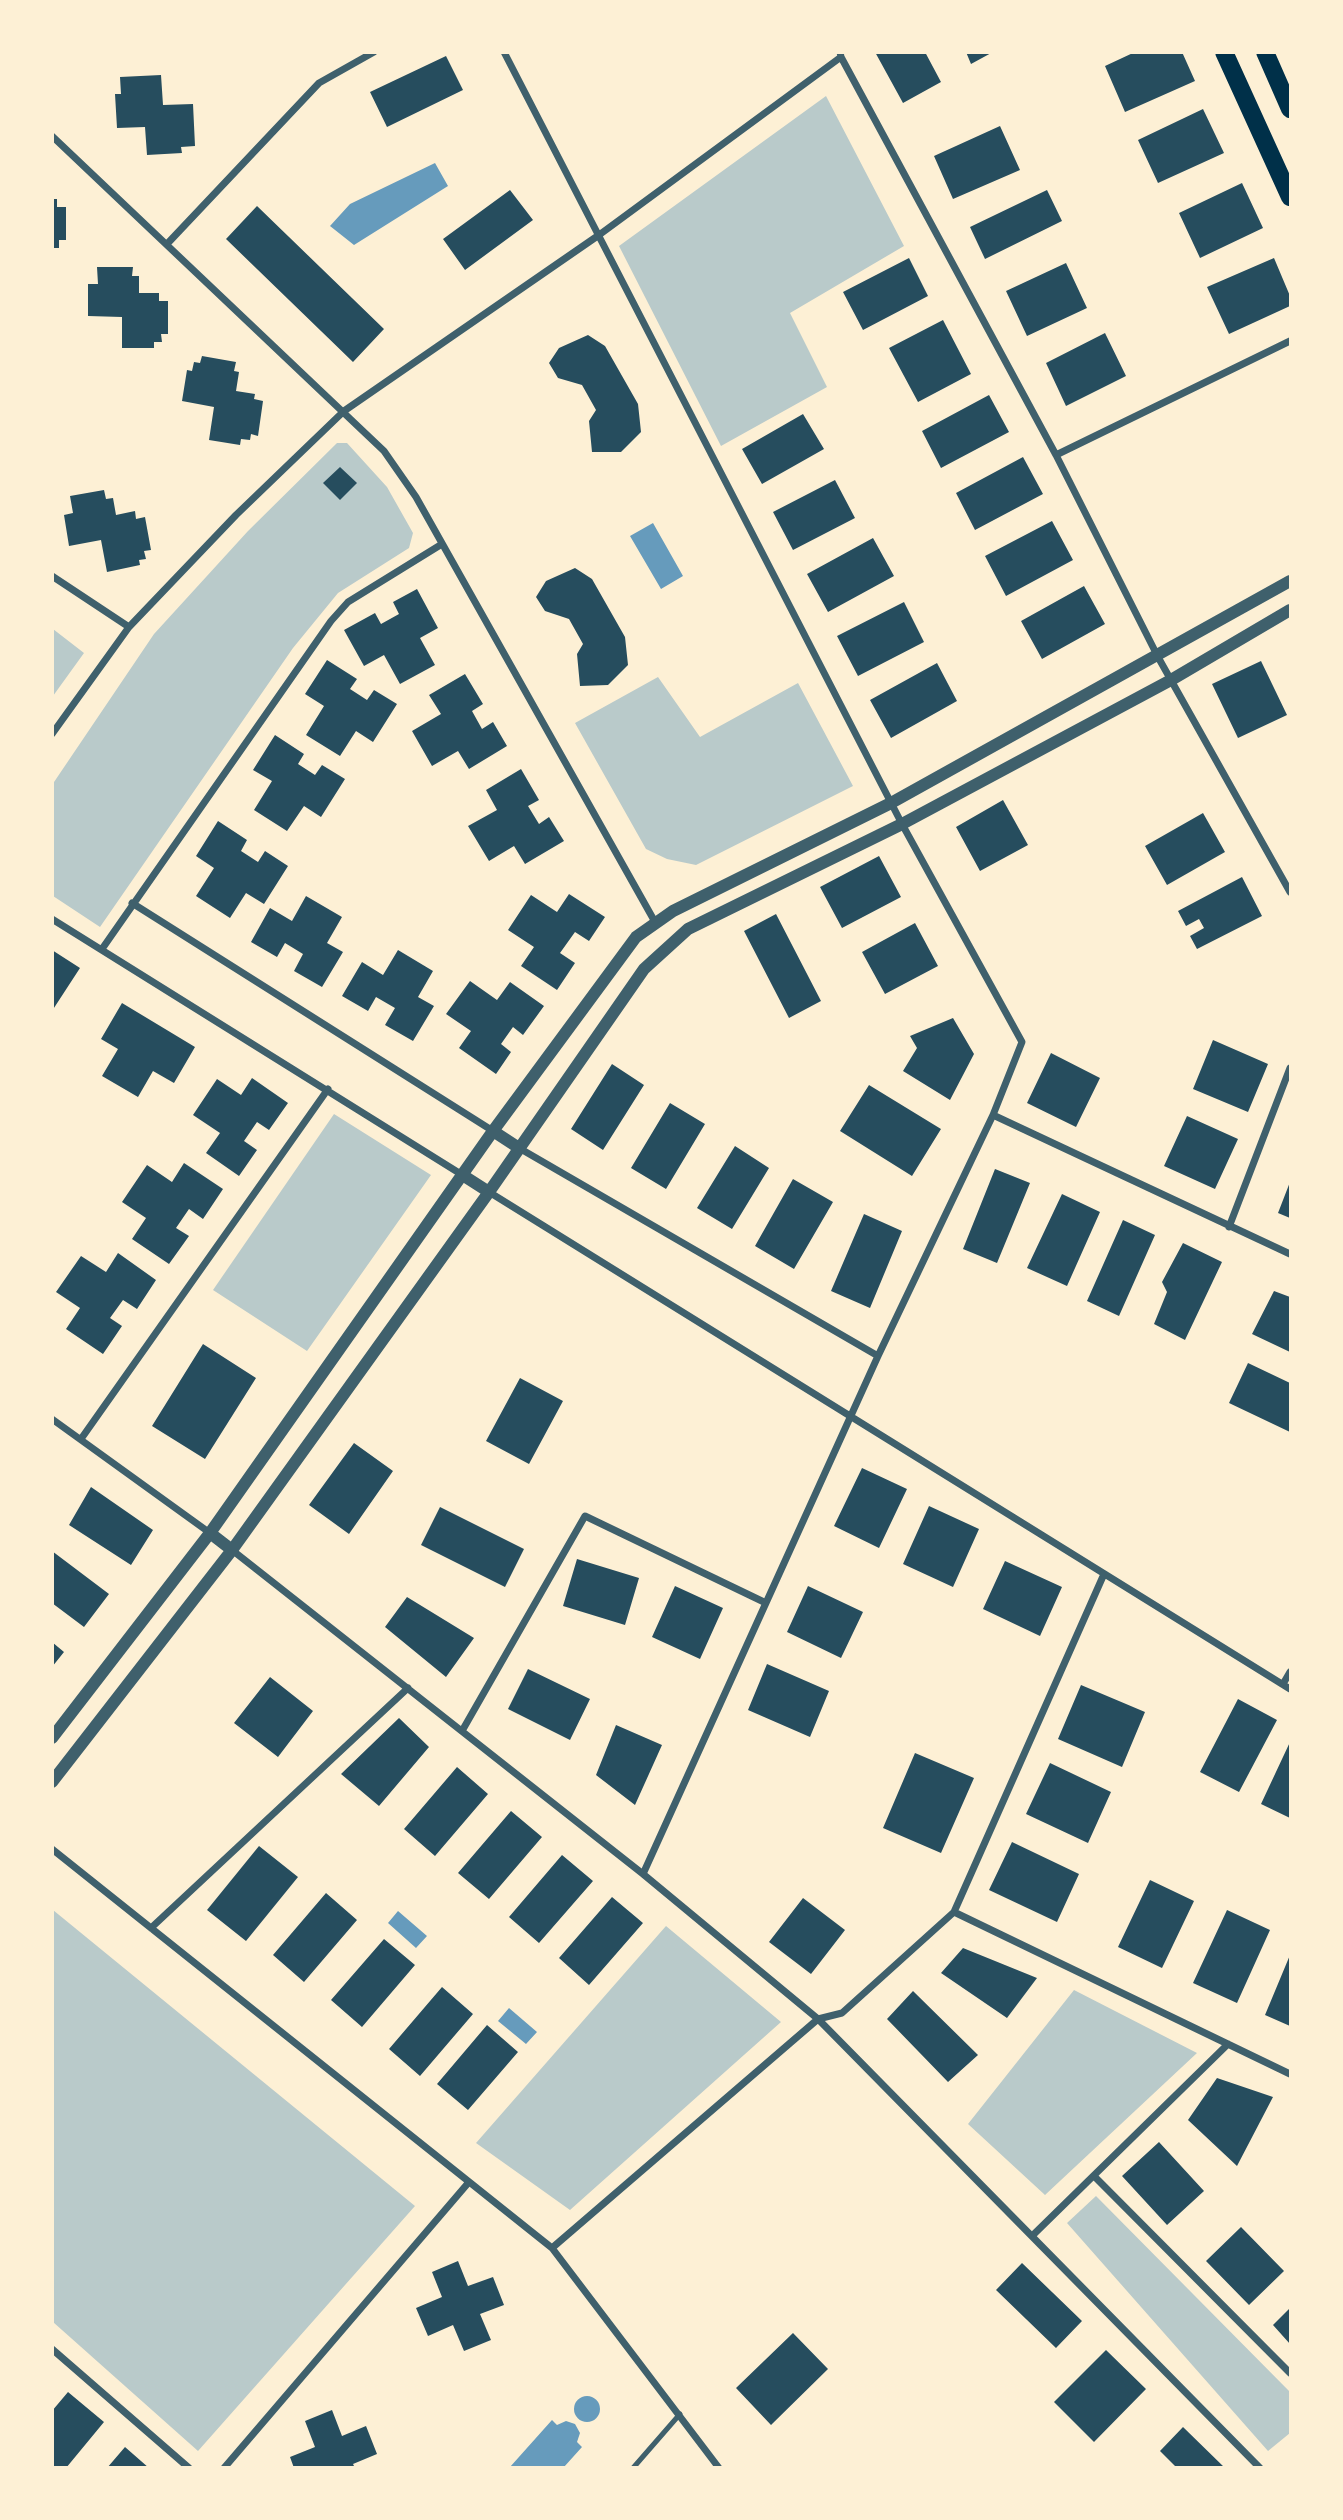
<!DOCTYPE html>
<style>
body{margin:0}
#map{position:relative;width:1343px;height:2520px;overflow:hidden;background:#fdf0d5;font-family:Roboto,sans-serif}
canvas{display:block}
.frame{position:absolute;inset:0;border:54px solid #fdf0d5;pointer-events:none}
</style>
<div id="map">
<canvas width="1343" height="2520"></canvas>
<div class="frame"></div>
</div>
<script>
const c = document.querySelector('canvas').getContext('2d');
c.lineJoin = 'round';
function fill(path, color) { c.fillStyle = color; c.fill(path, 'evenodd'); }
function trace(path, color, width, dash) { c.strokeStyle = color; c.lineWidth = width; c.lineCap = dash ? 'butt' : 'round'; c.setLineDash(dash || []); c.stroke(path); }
fill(new Path2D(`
 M826,96L904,246L790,313L827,387L721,446L619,246Z
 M337,443H347L387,487L413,533L409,548L338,593L293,648L100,927L53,896L52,785L154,634L248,531Z
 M53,629L84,653L53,696Z
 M658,677L700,737L798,683L853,786L696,865L667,859L646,849L575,723Z
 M334,1114L431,1175L307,1351L213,1290Z
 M53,1910L415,2206L198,2451L53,2322Z
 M666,1926L781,2022L570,2210L476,2143Z
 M1074,1990L1197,2053L1045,2195L968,2124Z
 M1096,2196L1290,2392V2433L1268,2451L1067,2223Z`), '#b9caca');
fill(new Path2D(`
 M435,163L448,186L354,245L330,226L350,204Z
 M653,523L683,576L661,589L630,536Z
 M398,1911L427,1936L416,1948L388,1923Z
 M509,2008L537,2032L526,2044L498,2021Z
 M574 2409a13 13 0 1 1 26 0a13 13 0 1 1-26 0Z
 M552,2420L557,2425L566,2421L575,2424L580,2433L577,2442L582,2447L564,2467H510Z`), '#669bbc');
fill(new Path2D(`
 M875,52H925L941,82L903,103Z
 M966,52H993L971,64Z
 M1135,52H1182L1195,81L1125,112L1105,66Z
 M446,56L463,90L387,127L370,92Z
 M161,75L163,105L193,104L195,146L181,147L182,153L147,155L145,127L117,128L115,94H121L120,77Z
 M1203,109L1224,153L1158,183L1138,140Z
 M1000,126L1020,170L953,199L934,156Z
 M1242,183L1263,228L1200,258L1179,213Z
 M510,190L533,220L465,270L443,239Z
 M1047,190L1062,221L985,259L970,227Z
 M52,199H57V207H66V240H59V248H52Z
 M257,206L384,329L353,362L226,239Z
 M909,258L928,296L863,330L843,292Z
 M1274,258L1290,296V306L1229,334L1207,287Z
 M1066,263L1087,308L1027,336L1006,291Z
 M97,267H133L132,276H139V293H159V301H168V334H161L162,342H154V348H122V317L88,316V284H98Z
 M943,320L971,374L918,402L889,348Z
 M1105,333L1126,376L1066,406L1046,363Z
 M588,335L605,346L638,404L641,432L621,452H592L589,421L596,410L582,385L558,378L549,363L559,348Z
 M202,356L236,362L234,371L239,372L236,391L255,394L254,399L263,401L258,436L251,434L250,440L241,439L240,445L209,440L214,407L182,401L187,370L192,371L194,362L200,363Z
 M989,395L1009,432L941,468L922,431Z
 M803,414L824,449L762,484L742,449Z
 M1023,457L1043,494L975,530L956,493Z
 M340,467L357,483L340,500L323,483Z
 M835,480L855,518L793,550L773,512Z
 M104,490L106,499L113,498L116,515L135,511L136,519L145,517L151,550L144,551L146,559L139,560L140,565L107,572L101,540L69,546L64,515L73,513L70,496Z
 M1052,521L1073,560L1006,596L985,556Z
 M873,538L894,576L828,612L807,574Z
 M575,568L592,579L625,637L628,665L608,685L580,686L577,654L583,644L569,619L545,611L536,597L546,581Z
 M1084,586L1105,624L1042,659L1021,621Z
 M417,589L438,628L420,638L435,665L400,684L384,655L364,666L344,630L375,613L381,624L399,614L393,602Z
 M904,602L924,642L858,676L837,636Z
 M327,660L357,679L350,689L367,700L374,690L397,704L373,742L356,731L340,756L306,735L324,706L305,694Z
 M1261,661L1287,715L1238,738L1212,684Z
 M937,663L957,701L891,738L870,700Z
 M465,674L483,704L472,711L482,729L493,722L507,746L469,769L458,751L432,766L412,731L441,714L429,695Z
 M275,735L304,754L298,764L315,775L322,765L345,779L321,817L304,806L287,831L254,810L272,781L253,770Z
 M521,769L539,800L528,806L539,824L549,817L564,841L525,864L514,846L489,861L468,826L497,810L486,790Z
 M1003,800L1028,845L980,871L956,827Z
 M1203,813L1225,852L1167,885L1145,846Z
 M218,821L247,840L241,851L258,862L265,851L288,866L264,904L246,893L230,918L196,896L214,868L196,856Z
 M879,856L901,897L842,928L820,887Z
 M1242,877L1262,916L1197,949L1190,936L1204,928L1199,919L1186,926L1178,911Z
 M569,894L605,917L589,941L575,932L560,953L575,963L557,990L521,966L534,947L508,930L531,895L557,912Z
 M306,896L342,917L327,943L343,952L322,987L294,971L303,954L285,943L277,957L251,942L270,908L292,921Z
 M776,914L821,1001L789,1018L744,931Z
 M915,923L938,966L885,994L862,952Z
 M52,950L80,968L52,1011Z
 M398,950L433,971L418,997L434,1006L413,1041L385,1025L395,1008L376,997L368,1011L342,996L362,962L383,975Z
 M470,981L497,1000L510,982L544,1006L523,1035L513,1027L501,1044L511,1052L496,1074L459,1048L471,1031L446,1014Z
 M122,1003L195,1047L174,1083L153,1071L138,1097L102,1076L118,1049L101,1039Z
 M953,1018L974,1054L950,1100L903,1071L917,1048L910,1036Z
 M1213,1040L1268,1064L1248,1112L1193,1089Z
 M1051,1053L1100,1078L1076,1127L1027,1103Z
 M612,1064L644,1085L603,1150L571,1129Z
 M252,1078L288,1103L269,1130L257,1122L244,1141L257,1150L239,1176L206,1153L220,1133L193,1115L217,1079L241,1095Z
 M869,1085L941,1129L912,1176L840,1131Z
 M670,1103L705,1124L666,1189L631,1168Z
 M1187,1116L1238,1139L1215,1189L1164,1166Z
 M735,1146L769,1168L732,1229L697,1208Z
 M184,1163L223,1189L203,1219L189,1209L176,1228L189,1236L169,1264L132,1239L146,1218L122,1202L147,1165L172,1182Z
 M995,1169L1030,1183L997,1263L963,1249Z
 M793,1179L833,1202L794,1269L755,1246Z
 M1290,1182V1218L1278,1213Z
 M1062,1194L1100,1212L1067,1286L1027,1268Z
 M864,1214L902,1231L870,1308L831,1291Z
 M1123,1220L1155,1235L1119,1316L1087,1301Z
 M1183,1243L1222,1262L1185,1340L1154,1324L1167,1292L1162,1282Z
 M118,1253L156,1280L137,1309L123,1300L110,1318L122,1326L103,1354L66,1329L80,1308L56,1292L81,1256L106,1272Z
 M1274,1291L1290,1297V1352L1252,1334Z
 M203,1344L256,1378L205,1459L152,1426Z
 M1248,1363L1290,1383V1432L1229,1403Z
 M520,1378L563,1401L529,1464L486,1441Z
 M354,1443L393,1471L349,1534L309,1505Z
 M862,1468L907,1489L879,1548L834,1526Z
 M91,1487L153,1530L131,1565L69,1525Z
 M929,1506L979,1529L953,1587L903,1564Z
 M440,1507L524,1549L505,1587L421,1545Z
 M52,1551L109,1594L84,1627L52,1603Z
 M577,1559L639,1578L625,1625L563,1606Z
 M1005,1561L1062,1587L1040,1636L983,1609Z
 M675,1586L723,1608L700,1659L652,1637Z
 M808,1586L863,1612L841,1658L787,1632Z
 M407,1597L474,1638L446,1677L385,1627Z
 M52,1642L64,1652L52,1667Z
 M767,1664L829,1691L810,1737L748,1710Z
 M528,1669L590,1699L570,1740L508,1709Z
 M270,1677L313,1711L278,1757L234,1723Z
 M1081,1685L1145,1712L1122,1767L1058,1739Z
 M1238,1699L1277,1720L1239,1792L1200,1772Z
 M399,1718L429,1747L379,1806L341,1774Z
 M616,1725L662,1745L635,1805L596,1775Z
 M1290,1742V1818L1261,1804Z
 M915,1753L974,1778L941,1853L883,1828Z
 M1050,1763L1111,1792L1088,1843L1026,1814Z
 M457,1767L488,1794L435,1856L404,1829Z
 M511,1811L542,1837L489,1899L458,1873Z
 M1012,1842L1079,1874L1057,1922L989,1890Z
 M259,1846L298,1877L246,1941L207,1910Z
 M562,1855L593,1881L539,1943L509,1917Z
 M1150,1880L1194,1901L1162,1968L1118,1947Z
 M326,1893L357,1920L304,1982L273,1955Z
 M612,1897L643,1923L589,1985L559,1958Z
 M803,1898L845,1930L811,1974L769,1942Z
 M1227,1910L1270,1930L1237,2003L1193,1983Z
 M384,1939L415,1965L362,2027L331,2000Z
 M963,1948L1037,1978L1007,2018L941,1973Z
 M1290,1955V2026L1265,2015Z
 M442,1987L473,2014L420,2076L389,2049Z
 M913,1991L978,2055L948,2082L887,2019Z
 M487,2025L518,2052L468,2110L437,2084Z
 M1217,2078L1273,2097L1237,2166L1188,2120Z
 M1159,2142L1204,2191L1167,2225L1122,2176Z
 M1241,2227L1284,2271L1249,2305L1206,2261Z
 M458,2261L468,2286L493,2277L504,2305L480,2314L491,2340L464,2351L453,2325L428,2336L416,2308L442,2297L432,2272Z
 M1022,2263L1082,2321L1056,2348L996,2290Z
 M1290,2308V2344L1273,2325Z
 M793,2333L828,2369L771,2425L736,2388Z
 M1106,2350L1146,2389L1094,2442L1054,2402Z
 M68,2392L104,2422L66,2468H52V2411Z
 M332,2410L342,2436L366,2426L377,2454L353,2464L355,2468H294L290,2457L315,2447L305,2421Z
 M1183,2427L1225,2468H1177L1160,2451Z
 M125,2447L149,2468H107Z`), '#264d5e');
trace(new Path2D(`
 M633,2468L680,2414`), '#3f606c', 5);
trace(new Path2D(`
 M504,52L902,824L1022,1042L993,1115L1290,1254
 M841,57L1056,455L1158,657L1290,892
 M52,136L384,451L416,497L655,922
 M167,244L319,83L374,52
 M1056,455L1290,341
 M52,576L129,627
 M52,734L129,627L236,515L344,411L599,235L841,57L840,52
 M132,903L493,1131
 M52,919L464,1176
 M102,949L331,621L348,602L442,544
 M519,1148L878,1356
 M489,1192L1290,1689
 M1229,1227L1290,1068
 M52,1419L210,1533
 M81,1439L328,1089
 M232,1550L643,1874L818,2019L1260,2468
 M1283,1684L1290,1672
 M462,1731L585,1516L766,1603
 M52,1849L552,2248L719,2468
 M643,1874L878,1356L993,1115
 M954,1912L1290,2074
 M151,1928L408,1688
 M1095,2177L1290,2373
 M1032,2236L1228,2044
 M552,2248L818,2019L842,2013L954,1912L1104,1574
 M52,2349L189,2468
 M224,2468L469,2182`), '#3f606c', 7);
trace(new Path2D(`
 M493,1131L519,1148
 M464,1176L489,1192
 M210,1533L232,1550
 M52,1738L210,1533L493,1131L636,937L673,911L891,803L1290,581
 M52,1782L232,1550L489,1192L644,969L688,929L902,824L1171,680L1290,610`), '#3f606c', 12);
trace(new Path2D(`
 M1224,52L1290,197
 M1265,52L1290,109`), '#003049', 18);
</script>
